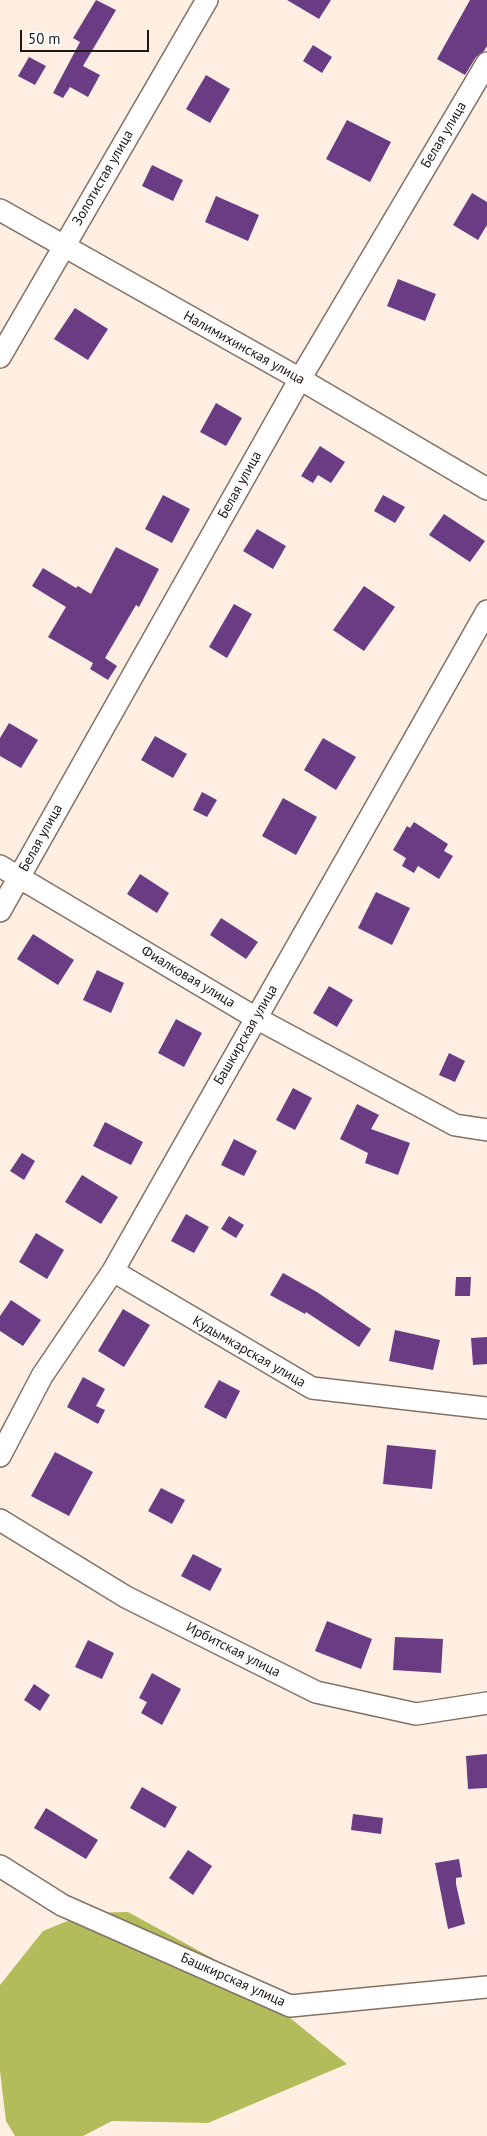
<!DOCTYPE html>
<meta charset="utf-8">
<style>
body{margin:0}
#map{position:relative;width:487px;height:2136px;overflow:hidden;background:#ffeee2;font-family:"PT Sans",sans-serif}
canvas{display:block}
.scale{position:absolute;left:20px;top:30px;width:129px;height:22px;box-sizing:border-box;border:2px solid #201813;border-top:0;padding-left:6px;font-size:15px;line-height:18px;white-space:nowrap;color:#201813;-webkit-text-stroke:4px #fff;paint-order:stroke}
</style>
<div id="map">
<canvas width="487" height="2136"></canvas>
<div class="scale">50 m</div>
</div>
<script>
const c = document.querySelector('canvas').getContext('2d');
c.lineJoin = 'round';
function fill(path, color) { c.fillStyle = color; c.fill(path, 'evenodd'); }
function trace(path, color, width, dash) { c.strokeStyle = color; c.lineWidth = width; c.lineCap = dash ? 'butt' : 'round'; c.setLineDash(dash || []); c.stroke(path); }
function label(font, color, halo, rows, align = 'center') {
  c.font = font + ' "PT Sans",sans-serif'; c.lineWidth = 5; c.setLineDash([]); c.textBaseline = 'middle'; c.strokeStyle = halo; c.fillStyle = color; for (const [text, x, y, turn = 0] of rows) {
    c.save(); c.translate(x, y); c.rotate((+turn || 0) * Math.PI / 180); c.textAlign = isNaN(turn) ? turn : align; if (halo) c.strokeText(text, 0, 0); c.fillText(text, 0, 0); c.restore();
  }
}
fill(new Path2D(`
 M128,1912L223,1964L347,2064L208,2123L112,2121L83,2136H15L6,2121L0,2071V1985L43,1931L87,1913Z`), '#b3bc5b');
fill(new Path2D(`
 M96,0L116,10L83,66L100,75L88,97L70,87L63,98L53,93L80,42L73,38Z
 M287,0H331L319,19Z
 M470,0H487V46L484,51L476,57L465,75L437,59Z
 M313,45L332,57L322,73L303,61Z
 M29,57L46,66L35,85L18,76Z
 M206,75L230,89L210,123L186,109Z
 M347,120L391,142L370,182L326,159Z
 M152,165L183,180L173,201L142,186Z
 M472,193L487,202V225L478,240L453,225Z
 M216,196L259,215L248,241L205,222Z
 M398,279L436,294L425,321L387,306Z
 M75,308L108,329L88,360L54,339Z
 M216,403L242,418L226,446L200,432Z
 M320,446L345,462L331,483L318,475L313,483L301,476Z
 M163,495L190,509L172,543L145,529Z
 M383,495L405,507L395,523L374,511Z
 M444,514L485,541L470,562L429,535Z
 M257,529L286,546L273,569L243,551Z
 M116,547L159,569L139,607L136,605L105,658L117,666L108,680L90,669L93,663L48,637L66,607L32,586L43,568L76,588L78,586L91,594Z
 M364,586L395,607L364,651L333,630Z
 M234,604L252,614L227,658L209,647Z
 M9,723L38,740L21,768L0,756V738Z
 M155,736L187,754L173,778L141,760Z
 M323,738L356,757L336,790L304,770Z
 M202,792L217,800L207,817L193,810Z
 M283,798L317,817L296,855L262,836Z
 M414,822L448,844L444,851L453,856L439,879L418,866L414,873L402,866L406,858L393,850L407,826L410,828Z
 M140,874L169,893L157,913L127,894Z
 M376,892L410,908L392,945L358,928Z
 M221,918L258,942L246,959L210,935Z
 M33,934L74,960L58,985L17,959Z
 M97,970L124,983L111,1013L83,1000Z
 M329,986L353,1000L337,1027L313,1013Z
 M176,1019L202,1033L184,1067L158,1053Z
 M449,1053L465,1061L455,1082L439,1075Z
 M293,1088L312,1098L295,1130L276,1120Z
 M357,1104L379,1115L371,1129L410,1143L398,1175L365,1163L368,1153L340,1139Z
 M105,1122L143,1142L131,1165L93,1146Z
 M234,1139L257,1151L244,1176L221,1165Z
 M22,1153L35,1161L24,1180L10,1171Z
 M82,1175L118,1197L101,1224L65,1202Z
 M186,1214L209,1227L194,1253L171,1241Z
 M229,1216L244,1225L236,1238L221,1229Z
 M36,1233L64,1250L47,1279L19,1262Z
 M283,1273L317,1292L371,1329L359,1347L306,1312L305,1314L270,1295Z
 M456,1277H471L470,1296H455Z
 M11,1300L41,1320L23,1346L0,1331V1316Z
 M123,1309L150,1325L124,1367L98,1351Z
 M395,1330L440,1340L433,1370L389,1361Z
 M487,1337V1364L473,1365L471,1338Z
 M83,1377L105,1389L96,1406L105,1410L98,1424L67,1407Z
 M219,1380L240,1391L226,1419L204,1407Z
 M387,1445L436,1450L432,1489L383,1484Z
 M55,1452L93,1472L69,1516L31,1496Z
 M161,1488L185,1500L172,1524L148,1511Z
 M193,1554L222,1569L210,1591L181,1576Z
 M327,1621L372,1639L361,1669L315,1651Z
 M395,1637L443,1639L441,1673L393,1670Z
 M88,1640L114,1653L102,1679L75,1667Z
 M152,1673L181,1689L162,1725L141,1713L147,1702L139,1698Z
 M34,1684L50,1695L40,1711L24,1700Z
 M487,1754V1788L468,1789L466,1756Z
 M142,1787L177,1807L165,1828L130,1808Z
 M46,1808L98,1840L86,1859L34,1828Z
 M353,1814L383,1818L381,1834L351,1830Z
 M188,1850L212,1866L193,1895L169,1878Z
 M459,1859L462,1877L456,1878V1884L465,1924L448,1929L435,1863Z`), '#6a3c83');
const minor = new Path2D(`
 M0,210L300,379L487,489
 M0,357L207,0
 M0,866L256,1018L455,1125L487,1130
 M0,911L300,379L487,63
 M113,1271L312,1388L487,1408
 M0,1456L42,1376L113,1271L487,611
 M0,1520L126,1597L316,1692L416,1714L487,1703
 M0,1866L62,1905L290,2006L487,1987`);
trace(minor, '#847164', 24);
trace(minor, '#fff', 21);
label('14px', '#201813', '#fff', [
 ["Белая улица",444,135,-59],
 ["Золотистая улица",103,178,-60],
 ["Налимихинская улица",244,348,29],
 ["Белая улица",240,485,-61],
 ["Белая улица",41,838,-61],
 ["Фиалковая улица",188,977,31],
 ["Башкирская улица",246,1035,-60],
 ["Кудымкарская улица",249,1352,30],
 ["Ирбитская улица",233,1650,27],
 ["Башкирская улица",233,1980,24]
]);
</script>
